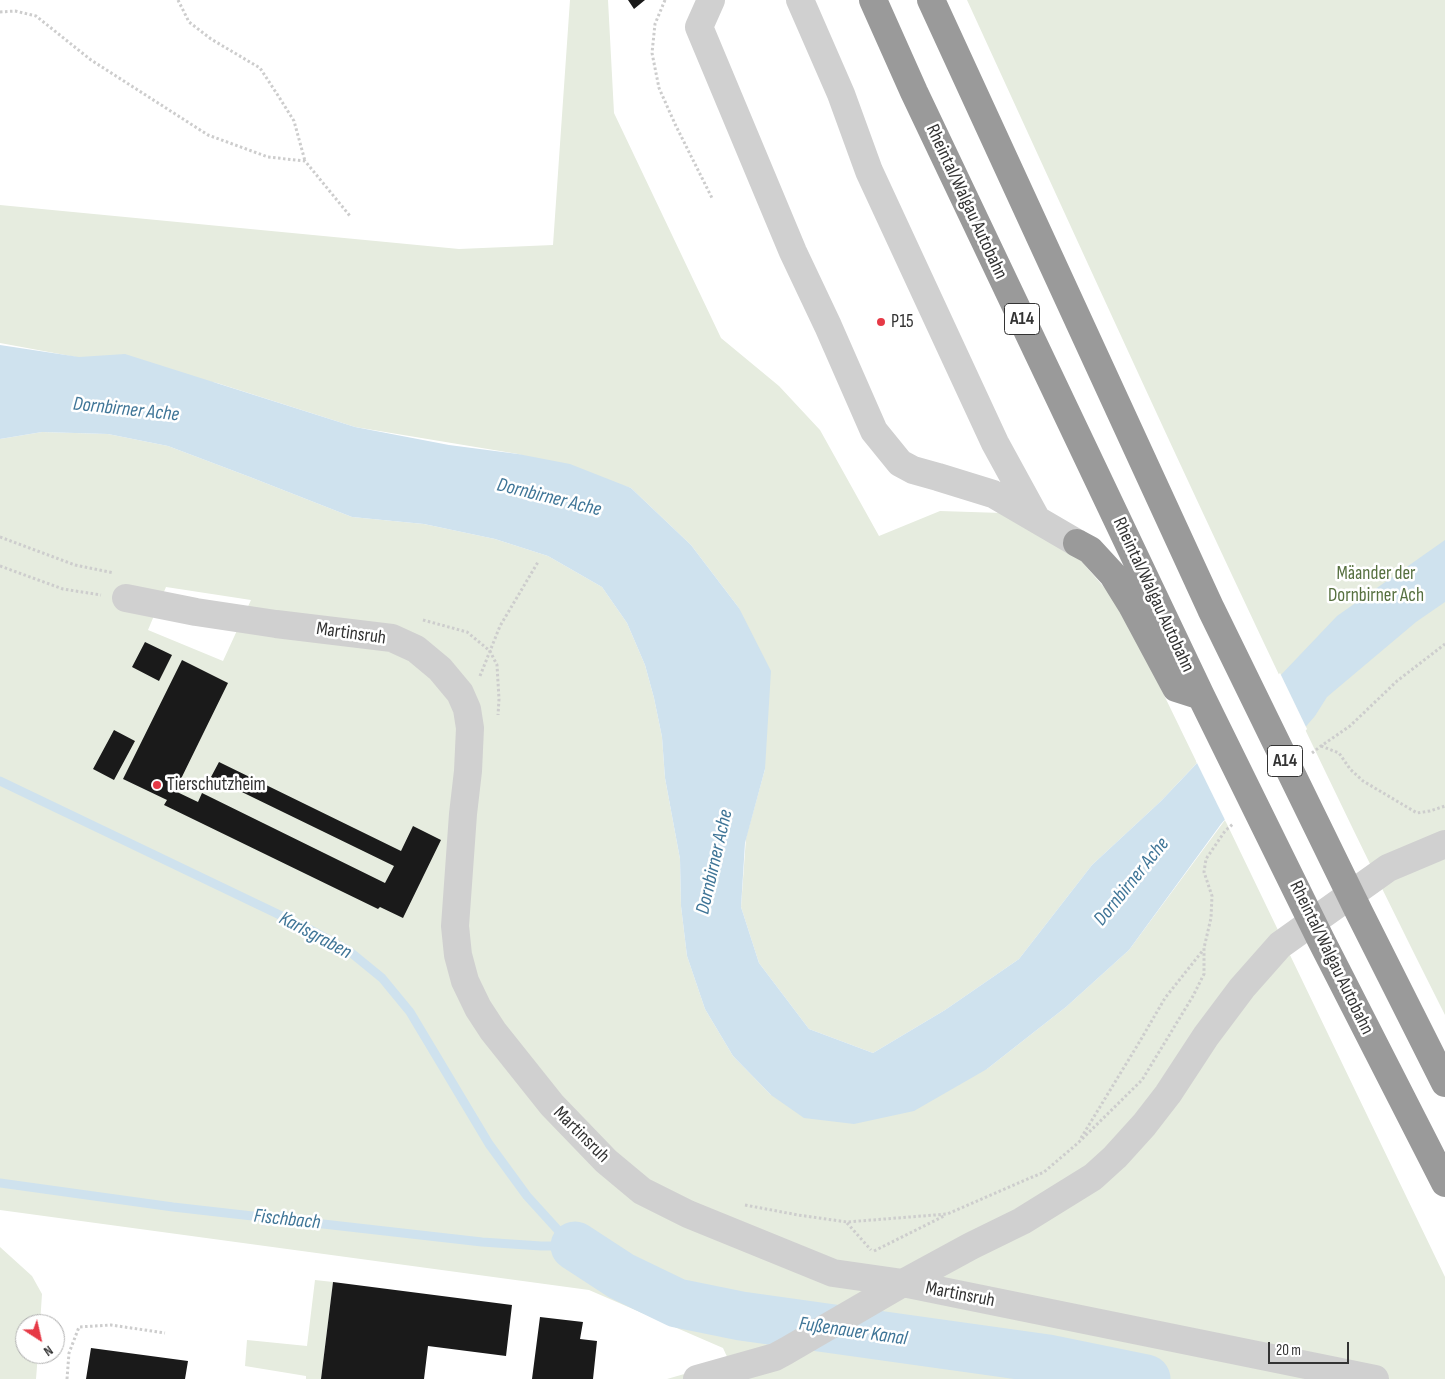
<!DOCTYPE html>
<meta charset="utf-8">
<style>
body{margin:0}
#map{position:relative;width:1445px;height:1379px;overflow:hidden;background:#fff;font-family:"Sofia Sans Condensed",sans-serif}
canvas{display:block}
.north{position:absolute;left:15px;top:1314px;width:50px;height:50px;box-sizing:border-box;background:#fff;border:1px solid #adadad;border-radius:50%;rotate:145deg;font-size:14px;font-weight:700;line-height:20px;text-align:center;color:#333}
.north::after{content:'';display:block;margin:auto;width:18px;height:22px;background:#e63946;clip-path:polygon(50% 0,100% 100%,50% 72%,0 100%)}
.scale{position:absolute;left:1268px;top:1342px;width:81px;height:22px;box-sizing:border-box;border:2px solid #333;border-top:0;padding-left:6px;font-size:15px;line-height:18px;white-space:nowrap;color:#333;-webkit-text-stroke:4px #fff;paint-order:stroke}
</style>
<div id="map">
<canvas width="1445" height="1379"></canvas>
<div class="north">N</div>
<div class="scale">20 m</div>
</div>
<script>
const c = document.querySelector('canvas').getContext('2d');
c.lineJoin = 'round';
function fill(path, color) { c.fillStyle = color; c.fill(path, 'evenodd'); }
function trace(path, color, width, dash) { c.strokeStyle = color; c.lineWidth = width; c.lineCap = dash ? 'butt' : 'round'; c.setLineDash(dash || []); c.stroke(path); }
function label(font, color, halo, rows, align = 'center') {
  c.font = font + ' "Sofia Sans Condensed",sans-serif'; c.lineWidth = 5; c.setLineDash([]); c.textBaseline = 'middle'; c.strokeStyle = halo; c.fillStyle = color; for (const [text, x, y, turn = 0] of rows) {
    c.save(); c.translate(x, y); c.rotate((+turn || 0) * Math.PI / 180); c.textAlign = isNaN(turn) ? turn : align; if (halo) c.strokeText(text, 0, 0); c.fillText(text, 0, 0); c.restore();
  }
}
fill(new Path2D(`
 M570,0H608L614,113L721,338L779,386L820,430L879,536L940,511L1002,513L1076,555L1116,601L1146,658L1197,763L1161,801L1092,865L1019,959L945,1010L873,1053L809,1029L759,963L741,907L746,838L765,769L739,608L691,545L631,488L518,454L355,427L217,383L0,343V205L459,249L553,245Z
 M967,0H1445V1015C1277,681 1123,340 967,0Z
 M42,432L108,434L168,446L250,477L352,517L424,524L495,539L548,556L602,587L627,623L645,665L654,698L662,737L665,778L680,859L681,906L687,956L705,1009L733,1056L771,1095L987,1069L1066,1007L1129,950L1225,820L1445,1277V1379H667L729,1361L723,1348L589,1290L0,1210V439ZM166,587L251,600L223,661L148,630Z
 M0,1247L32,1276L42,1294L40,1324H25V1354H38L36,1379H0Z
 M315,1280L333,1282L321,1379H306V1376L245,1366L247,1340L307,1346Z`), '#e6ecdf');
fill(new Path2D(`
 M0,345L79,357L125,354L355,427L449,445L518,454L570,464L631,488L691,545L739,608L771,671L765,769L745,843L741,907L759,963L809,1029L873,1053L945,1010L1019,959L1092,865L1161,801L1337,616L1445,540V602L1416,622L1327,697L1315,716L1221,824L1129,950L1066,1007L987,1069L914,1111L854,1124L804,1118L771,1095L733,1056L705,1009L687,956L681,906L680,859L665,778L662,737L654,698L645,665L627,623L602,587L548,556L495,539L424,524L352,517L250,477L168,446L108,434L42,432L0,439Z`), '#cfe2ee');
fill(new Path2D(`
 M1280,673L1307,729L1226,822L1196,761Z`), '#fff');
trace(new Path2D(`
 M0,781L309,929L349,951L382,978L410,1012L489,1144L527,1196L557,1229L575,1246
 M0,1183L173,1207L482,1242L541,1246H575`), '#cfe2ee', 9);
trace(new Path2D(`
 M575,1246L621,1276L677,1303L741,1316L1048,1359L1146,1379`), '#cfe2ee', 49);
fill(new Path2D(`
 M628,0H645L634,9Z
 M145,642L172,655L159,681L132,667Z
 M182,660L228,683L175,791L198,802L202,793L385,883L394,866L211,777L219,762L401,851L413,826L441,840L403,918L380,907L378,909L164,805L167,800L123,779Z
 M114,730L135,741L114,780L93,769Z
 M333,1282L512,1305L506,1356L428,1346L424,1379H321Z
 M540,1317L583,1322L580,1339L597,1341L593,1379H532Z
 M91,1348L188,1361L185,1379H86Z`), '#1a1a1a');
trace(new Path2D(`
 M178,0L189,22L211,39L260,68L279,97L294,121L305,161
 M665,0L655,24L652,53L659,88L675,124L712,198
 M0,12L15,11L36,16L91,60L208,135L268,157L305,161L350,216
 M0,537L75,565L114,573
 M0,566L63,589L101,595
 M423,620L467,632L490,651L497,665L499,699L498,715
 M480,676L500,626L538,562
 M1321,746L1339,753L1350,769L1363,781L1417,813L1430,811L1445,806
 M1312,753L1321,746L1350,726L1397,681L1445,644
 M1081,1138L1140,1041L1165,998L1204,949
 M745,1205L798,1215L847,1222L947,1214L1044,1172L1078,1143L1142,1080L1193,996L1204,974V948L1211,918L1212,896L1204,872L1206,859L1225,831L1233,824
 M847,1223L871,1250
 M874,1251L944,1216
 M67,1379L69,1353L79,1327L111,1325L165,1333`), '#cdcdcd', 3, [2.5, 2.5]);
trace(new Path2D(`
 M711,0L699,27L793,252L828,326L874,431L900,463L913,470L938,477L993,494L1077,543
 M800,0L841,94L869,171L995,443L1036,518
 M126,598L196,612L276,624L392,638L416,649L440,669L460,693L467,709L470,728L468,771L463,814L455,926L458,955L465,981L478,1008L493,1031L552,1105L606,1161L642,1191L688,1214L833,1273L903,1283L1375,1379
 M697,1379L775,1357L786,1351L903,1283L971,1246L1022,1221L1093,1177L1115,1157L1144,1125L1168,1094L1206,1036L1242,988L1280,945L1388,868L1445,844`), '#d0d0d0', 28);
trace(new Path2D(`
 M873,0L914,92L1201,696L1321,940L1445,1183
 M931,0L1211,609L1359,912L1445,1083
 M1077,543L1090,550L1113,575L1131,604L1176,688L1201,696`), '#9a9a9a', 28);
for (const [x, y, r, color] of [
 [881,322,5,"#e63946"],
 [157,785,5,"#e63946"]
]) { const dot = new Path2D(); dot.arc(x, y, r, 0, 2 * Math.PI); c.fillStyle = color; c.fill(dot); trace(dot, '#fff', 2); }
for (const [x, y, w] of [
 [1022,319,35],
 [1285,761,35]
]) { const box = new Path2D(); box.roundRect(x - w / 2, y - 15.5, w, 31, 4); c.fillStyle = '#fff'; c.fill(box); trace(box, '#333', 1); }
label('bold 18px', '#333', null, [
 ["A14",1022,319],
 ["A14",1285,761]
]);
label('19px', '#333', '#fff', [
 ["Rheintal/Walgau Autobahn",966,202,65],
 ["Rheintal/Walgau Autobahn",1153,595,65],
 ["Martinsruh",351,634,8],
 ["Rheintal/Walgau Autobahn",1331,958,64],
 ["Martinsruh",581,1135,45],
 ["Martinsruh",960,1295,11]
]);
label('19px', '#333', '#fff', [
 ["P15",891,322],
 ["Tierschutzheim",167,785]
], 'left');
label('19px', '#56703f', '#fff', [
 ["Mäander der",1376,574],
 ["Dornbirner Ach",1376,596]
]);
label('italic 20px', '#3f7597', '#fff', [
 ["Dornbirner Ache",126,410,6],
 ["Dornbirner Ache",549,498,14],
 ["Dornbirner Ache",715,862,-77],
 ["Dornbirner Ache",1132,882,-51],
 ["Karlsgraben",315,936,28],
 ["Fischbach",287,1220,6],
 ["Fußenauer Kanal",853,1332,8]
]);
</script>
